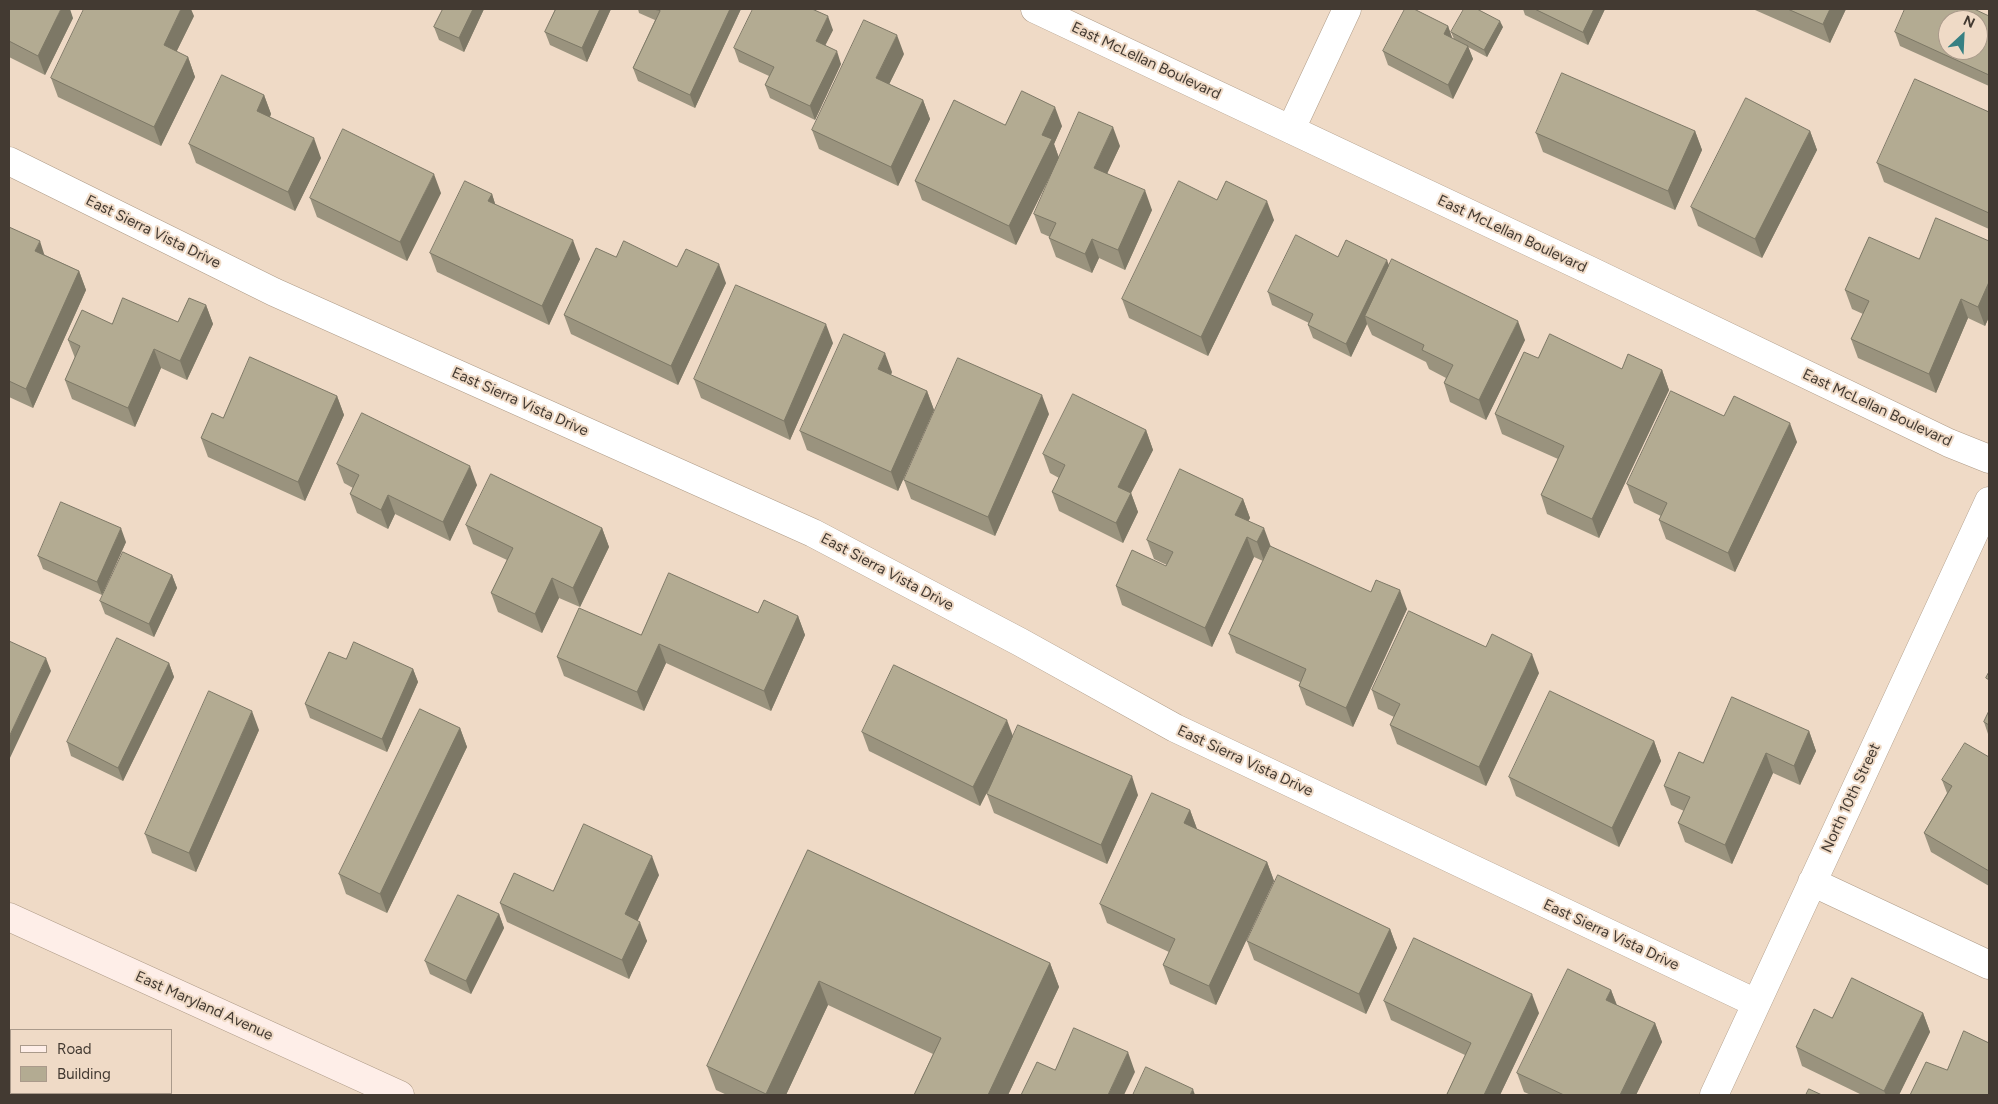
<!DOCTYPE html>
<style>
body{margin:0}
#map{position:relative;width:1998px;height:1104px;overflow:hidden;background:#efdac6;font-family:Figtree,sans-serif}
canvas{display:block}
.frame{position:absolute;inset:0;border:10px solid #433a32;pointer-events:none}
.legend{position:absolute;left:10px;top:1029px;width:162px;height:65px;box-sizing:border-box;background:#efdac6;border:1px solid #aa9a8b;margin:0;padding:6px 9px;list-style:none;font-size:15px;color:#433a32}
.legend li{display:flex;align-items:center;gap:10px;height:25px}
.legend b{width:25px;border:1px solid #aa9a8b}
.north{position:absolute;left:1938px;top:10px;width:50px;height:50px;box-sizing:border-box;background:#efdac6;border:1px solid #aa9a8b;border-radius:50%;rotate:25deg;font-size:14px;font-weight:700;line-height:20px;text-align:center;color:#433a32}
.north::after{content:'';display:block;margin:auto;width:18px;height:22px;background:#378083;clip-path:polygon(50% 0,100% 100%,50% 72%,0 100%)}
</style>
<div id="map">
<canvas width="1998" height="1104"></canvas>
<div class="frame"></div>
<ul class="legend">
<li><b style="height:6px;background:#feeee8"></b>Road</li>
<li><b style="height:14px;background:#b3ab92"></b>Building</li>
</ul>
<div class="north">N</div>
</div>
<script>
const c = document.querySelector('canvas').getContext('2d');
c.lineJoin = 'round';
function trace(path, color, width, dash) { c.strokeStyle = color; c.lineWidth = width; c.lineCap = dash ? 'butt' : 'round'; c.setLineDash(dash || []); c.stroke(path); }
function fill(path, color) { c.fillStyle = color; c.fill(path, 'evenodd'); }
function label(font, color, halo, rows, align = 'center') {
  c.font = font + ' Figtree,sans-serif'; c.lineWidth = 4; c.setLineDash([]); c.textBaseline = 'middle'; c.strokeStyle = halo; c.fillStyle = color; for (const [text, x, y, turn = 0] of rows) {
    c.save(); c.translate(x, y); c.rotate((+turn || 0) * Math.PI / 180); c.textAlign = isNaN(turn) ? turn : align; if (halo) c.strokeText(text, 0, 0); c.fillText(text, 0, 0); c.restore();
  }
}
const street = new Path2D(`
 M1035,9L1589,270L1949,443L1989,459
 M1291,129L1347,9
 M9,161L274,292L813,533L1020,642L1175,728L1756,1003
 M1812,882L1989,965
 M1714,1095L1989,501`);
const secondary = new Path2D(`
 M9,917L400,1095`);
trace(street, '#ae9b87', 29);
trace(secondary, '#ae9b87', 29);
trace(street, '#fff', 28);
trace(secondary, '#feeee8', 28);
fill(new Path2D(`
 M9,9L73,18L45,75L9,57Z
 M443,9H484L464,52L439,40L434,27Z
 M553,9H611L587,62L550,45L545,32L555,10Z
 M638,9H741L695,108L638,81L633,68L655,20L639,13Z
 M1523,9H1605L1588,45L1525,15Z
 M1754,9H1846L1830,43L1755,10Z
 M194,16L176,52L188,57L195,77L161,146L58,97L51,78Z
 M1989,16V86L1900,46L1895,32Z
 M1448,26L1452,38L1454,39L1451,32L1503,27L1487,57L1468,47L1473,59L1453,99L1388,65L1383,51Z
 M833,30L825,45L841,64L815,120L770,98L765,85L769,76L739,62L734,48Z
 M904,54L889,84L923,100L930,119L898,186L819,149L812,130Z
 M264,95L271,114L270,117L321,158L295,211L196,163L189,144Z
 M1989,112V229L1884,182L1877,163Z
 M1005,125L1062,126L1054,144L1059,158L1016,245L922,200L915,181Z
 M1695,131L1702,150L1675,210L1543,152L1536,133Z
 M1810,131L1817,150L1762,258L1698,226L1691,207Z
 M1120,146L1107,173L1152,210L1125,270L1099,258L1092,273L1056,257L1049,238L1050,237L1041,233L1034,214Z
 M441,193L407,261L317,217L310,198Z
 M492,194L495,204L580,259L549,325L437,272L430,253Z
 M1217,200L1274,220L1208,356L1129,318L1122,299Z
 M9,227L45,255L79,271L86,290L33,408L9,397Z
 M1989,241V317L1985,326L1968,318L1936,393L1858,358L1851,339L1863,314L1852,309L1845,290L1919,259Z
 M616,257L677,267L726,283L678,385L571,334L564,315Z
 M1338,257L1389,266L1525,340L1486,420L1450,402L1444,383L1446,378L1429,369L1426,362L1372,335L1367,324L1351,357L1313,338L1308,325L1309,323L1272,305L1268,292Z
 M206,305L213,324L187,380L161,368L135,427L72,399L65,380L75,358L68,340L112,324L178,322Z
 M833,343L790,440L701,398L694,379Z
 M1538,358L1622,369L1662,370L1669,390L1599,538L1547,514L1541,495L1558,459L1502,434L1495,414Z
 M892,372L891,375L927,391L934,410L898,491L807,450L800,431Z
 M337,396L344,415L305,501L208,457L201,438L223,418Z
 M1049,414L995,536L911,499L904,480Z
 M1724,416L1797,442L1735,572L1666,539L1659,520L1661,516L1634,503L1627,484Z
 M1146,430L1153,450L1131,493L1138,512L1123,543L1059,511L1052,492L1059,478L1050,473L1043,454Z
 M337,464L477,485L450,541L395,514L388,529L357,513L350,494L353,488L344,483Z
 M1243,499L1250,518L1248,521L1270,546L1407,609L1353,727L1306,705L1299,686L1300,682L1236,653L1229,634L1263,561L1254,557L1212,647L1122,605L1116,586L1166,566L1167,565L1154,559L1147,540Z
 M466,525L602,528L609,547L580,607L559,598L542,633L498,612L491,593L507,560L473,544Z
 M126,542L102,595L43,569L38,556Z
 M172,575L177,588L154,637L105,614L100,601Z
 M758,613L798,616L805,635L771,711L666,663L644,711L564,676L557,657L641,635Z
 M169,663L174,677L123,781L71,756L67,742Z
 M413,669L418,682L387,752L310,718L305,704Z
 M1539,673L1486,786L1397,744L1390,725L1394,717L1378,709L1372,690Z
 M1989,711V737L1984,722Z
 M460,728L467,747L387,913L346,894L339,874Z
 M259,730L196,872L152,853L145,834Z
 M1809,731L1816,751L1800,785L1773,773L1732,864L1685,842L1678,823L1684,811L1671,805L1664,786L1703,763Z
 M862,732L1013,736L1138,795L1107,864L994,813L987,794L992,782L980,806L869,751Z
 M1654,741L1661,761L1619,847L1516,796L1509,777Z
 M1989,757V886L1931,852L1924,833L1947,793L1942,780Z
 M1190,810L1197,829L1267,862L1274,881L1216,1005L1170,984L1163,965L1169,952L1107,923L1100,904Z
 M808,850L1050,963L1059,987L1008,1095H914L933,1054L828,1005L786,1095H727L716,1090L707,1066Z
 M659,875L637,921L647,941L629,979L507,922L500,903L553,891Z
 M499,914L504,928L471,994L430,974L425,961Z
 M1390,929L1397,948L1366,1014L1254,960L1247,941Z
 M1611,990L1617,1005L1655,1023L1662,1042L1636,1095H1531L1524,1092L1517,1073Z
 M1384,1001L1539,1013L1500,1095H1447V1094L1465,1055L1391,1020Z
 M1923,1013L1930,1032L1899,1095H1862L1802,1066L1796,1047L1832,1018Z`), '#9a937e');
fill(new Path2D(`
 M61,9H70L73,18L45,75L38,56Z
 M181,9H191L194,16L170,65L164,45Z
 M473,9H484L464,52L459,38Z
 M600,9H611L587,62L582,48Z
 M730,9H741L695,108L690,95Z
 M1594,9H1605L1588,45L1583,32Z
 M1830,9H1846L1830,43L1823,24Z
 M828,16L833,30L821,54L816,41Z
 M1500,21L1503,27L1487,57L1484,50Z
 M1448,26L1453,40L1444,34Z
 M897,35L904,54L883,97L876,78Z
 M1468,46L1473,59L1453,99L1448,85Z
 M837,51L841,64L815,120L810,106Z
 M188,57L195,77L161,146L154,127Z
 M264,95L271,114L264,130L257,111Z
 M923,100L930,119L898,186L891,167Z
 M1055,107L1062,126L1054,144L1059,158L1016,245L1009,226L1042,135Z
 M1113,127L1120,146L1101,187L1094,168Z
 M1695,131L1702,150L1675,210L1668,191Z
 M1810,131L1817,150L1762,258L1755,239Z
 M314,138L321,158L295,211L288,192Z
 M434,174L441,193L407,261L400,242Z
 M1145,190L1152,210L1125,270L1118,250Z
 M492,194L498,213L488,201Z
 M1267,201L1274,220L1208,356L1201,337Z
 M1092,239L1099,258L1092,273L1085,254Z
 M573,240L580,259L549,325L542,306Z
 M40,241L46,260L35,251Z
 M1387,260L1392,274L1365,316L1367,324L1351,357L1346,344Z
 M719,264L726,283L678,385L671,366Z
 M79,271L86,290L33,408L26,389Z
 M1989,282V317L1985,326L1978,307Z
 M1961,299L1968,318L1936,393L1929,374Z
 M206,305L213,324L187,380L180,361Z
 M1518,321L1525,340L1486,420L1479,400Z
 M826,324L833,343L790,440L784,421Z
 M154,349L161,368L135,427L128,408Z
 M885,353L892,372L885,388L878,369Z
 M1662,370L1669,390L1599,538L1592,519Z
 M927,391L934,410L898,491L891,472Z
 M1042,395L1049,414L995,536L988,517Z
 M337,396L344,415L305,501L298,482Z
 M1790,423L1797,442L1735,572L1728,553Z
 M1146,430L1153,450L1131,493L1138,512L1123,543L1116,523L1118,487Z
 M470,466L477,485L450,541L443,522Z
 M388,495L395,514L388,529L381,510Z
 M1243,499L1250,518L1242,534L1235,515Z
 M121,528L126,542L102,595L97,582Z
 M602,528L609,547L580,607L573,588Z
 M1264,528L1271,547L1264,561L1257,542Z
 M1247,537L1254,557L1212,647L1205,628Z
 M172,575L177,588L154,637L149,624Z
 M552,578L559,598L542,633L535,614Z
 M1400,590L1407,609L1353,727L1346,708Z
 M798,616L805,635L771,711L764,691Z
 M659,644L666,663L644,711L637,692Z
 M1532,654L1539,673L1486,786L1479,767Z
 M46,658L51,671L9,760V737Z
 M169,663L174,677L123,781L118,768Z
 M413,669L418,682L387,752L382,739Z
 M252,711L259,730L196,872L189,853Z
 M1007,720L1014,739L980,806L973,787Z
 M460,728L467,747L387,913L380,894Z
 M1809,731L1816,751L1800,785L1794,766Z
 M1654,741L1661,761L1619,847L1612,828Z
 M1766,753L1773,773L1732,864L1725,845Z
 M1132,776L1138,795L1107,864L1101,845Z
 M1190,810L1197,829L1191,842L1184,823Z
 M652,856L659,875L632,933L625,914Z
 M1267,862L1274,881L1216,1005L1209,986Z
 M499,914L504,928L471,994L466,981Z
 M640,922L647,941L629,979L622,960Z
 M1390,929L1397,948L1366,1014L1359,994Z
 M1050,963L1059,987L1008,1095H988Z
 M819,981L828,1005L786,1095H767L766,1094Z
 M1611,990L1618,1009L1606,1000Z
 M1532,994L1539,1013L1500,1095H1484Z
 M1923,1013L1930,1032L1899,1095H1886L1884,1091Z
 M1655,1023L1662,1042L1636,1095H1620Z
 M11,1051V1063L9,1069V1056Z
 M1128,1052L1135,1072L1124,1095H1108Z
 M1193,1089L1195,1095H1190Z`), '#7d7866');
const building = new Path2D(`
 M9,9H61L38,56L9,41Z
 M84,9H181L164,45L188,57L154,127L51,78Z
 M443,9H473L459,38L434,27Z
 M556,9H600L582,48L545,32Z
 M654,9H730L690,95L633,68L660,11Z
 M753,9H812L828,16L816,41L837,51L810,106L765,85L774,67L734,48Z
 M1405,9H1414L1448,26L1444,34L1468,46L1448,85L1383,51Z
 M1464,9H1477L1500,21L1484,50L1451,32Z
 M1535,9H1594L1583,32Z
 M1788,9H1830L1823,24Z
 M1905,9H1974L1989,16V75L1895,32ZM1948,20H1978V50H1948Z
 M864,20L897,35L876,78L923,100L891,167L812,130Z
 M1562,73L1695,131L1668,191L1536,133Z
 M222,75L264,95L257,111L314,138L288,192L189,144Z
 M1915,79L1989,112V213L1877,163Z
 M1022,91L1055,107L1042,135L1052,139L1009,226L915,181L954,100L1005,125Z
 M1746,98L1810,131L1755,239L1691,207Z
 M1079,112L1113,127L1094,168L1145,190L1118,250L1092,239L1085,254L1049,238L1056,223L1034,214Z
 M343,129L434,174L400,242L310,198Z
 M465,181L492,194L488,201L573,240L542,306L430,253Z
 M1179,181L1217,200L1226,181L1267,201L1201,337L1122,299Z
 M1936,218L1989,241V282L1978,307L1961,299L1929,374L1851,339L1869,301L1845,290L1869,237L1919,259Z
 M9,227L40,241L35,251L79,271L26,389L9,381Z
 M1296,235L1338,257L1346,240L1387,260L1346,344L1308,325L1313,314L1268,292Z
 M624,241L677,267L686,249L719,264L671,366L564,315L596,248L616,257Z
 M1392,259L1518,321L1479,400L1444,383L1453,365L1422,350L1424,345L1365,316Z
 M736,285L826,324L784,421L694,379Z
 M123,298L178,322L189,298L206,305L180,361L154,349L128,408L65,380L80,346L68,340L82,310L112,324Z
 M844,334L885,353L878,369L927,391L891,472L800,431Z
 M1550,334L1622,369L1628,354L1662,370L1592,519L1541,495L1564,446L1495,414L1524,352L1538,358Z
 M250,357L337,396L298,482L201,438L212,413L223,418Z
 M958,358L1042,395L988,517L904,480Z
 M1671,391L1724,416L1734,396L1790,423L1728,553L1659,520L1667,503L1627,484Z
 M1073,394L1146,430L1118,487L1131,493L1116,523L1052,492L1065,465L1043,454Z
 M362,413L470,466L443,522L388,495L381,510L350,494L359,475L337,464Z
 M1180,469L1243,499L1235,515L1264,528L1257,542L1247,537L1205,628L1116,586L1132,550L1166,566L1173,552L1147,540Z
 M491,474L602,528L573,588L552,578L535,614L491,593L513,548L466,525Z
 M61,502L121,528L97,582L38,556Z
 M1270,546L1371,592L1376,580L1400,590L1346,708L1299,686L1306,669L1229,634Z
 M123,552L172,575L149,624L100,601Z
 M669,573L758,613L764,600L798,616L764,691L659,644L637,692L557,657L579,608L641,635Z
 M1409,611L1486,647L1492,634L1532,654L1479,767L1390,725L1400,704L1372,690Z
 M117,638L169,663L118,768L67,742Z
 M9,641L46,658L9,737Z
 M354,642L413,669L382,739L305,704L329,652L346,659Z
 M894,665L1007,720L973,787L862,732Z
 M1989,672V680L1986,678Z
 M209,691L252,711L189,853L145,834Z
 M1550,691L1654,741L1612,828L1509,777Z
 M1732,697L1809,731L1794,766L1766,753L1725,845L1678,823L1690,797L1664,786L1679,752L1703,763Z
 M420,709L460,728L380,894L339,874Z
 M1989,711V725L1984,722Z
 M1018,725L1132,776L1101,845L987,794Z
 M1965,743L1989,757V871L1924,833L1952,786L1942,780Z
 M1152,793L1190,810L1184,823L1267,862L1209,986L1163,965L1175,939L1100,904Z
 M584,824L652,856L625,914L640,922L622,960L500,903L514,873L553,891Z
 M808,850L1050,963L988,1095H914L941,1038L819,981L766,1094L707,1066Z
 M1278,875L1390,929L1359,994L1247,941Z
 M458,895L499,914L466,981L425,961Z
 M1414,938L1532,994L1484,1095H1450L1447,1094L1471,1043L1384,1001Z
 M1568,969L1611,990L1606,1000L1655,1023L1620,1095H1564L1517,1073Z
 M1852,978L1923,1013L1884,1091L1796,1047L1814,1009L1832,1018Z
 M1074,1028L1128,1052L1108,1095H1021L1037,1062L1055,1070Z
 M1964,1031L1989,1043V1095H1910L1926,1062L1947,1070Z
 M9,1036L11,1037V1051L9,1056Z
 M1146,1067L1193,1089L1190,1095H1133Z
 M1809,1089L1822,1095H1806Z`);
fill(building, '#b3ab92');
trace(building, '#7d7866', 1);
label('15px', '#433a32', '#efdac6', [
 ["East McLellan Boulevard",1146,61,25],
 ["East Sierra Vista Drive",153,232,26],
 ["East McLellan Boulevard",1512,234,25],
 ["East Sierra Vista Drive",520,402,24],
 ["East McLellan Boulevard",1877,408,25],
 ["East Sierra Vista Drive",887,572,28],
 ["East Sierra Vista Drive",1245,761,25],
 ["North 10th Street",1851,798,-65],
 ["East Sierra Vista Drive",1611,935,25],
 ["East Maryland Avenue",204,1006,24]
]);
</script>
